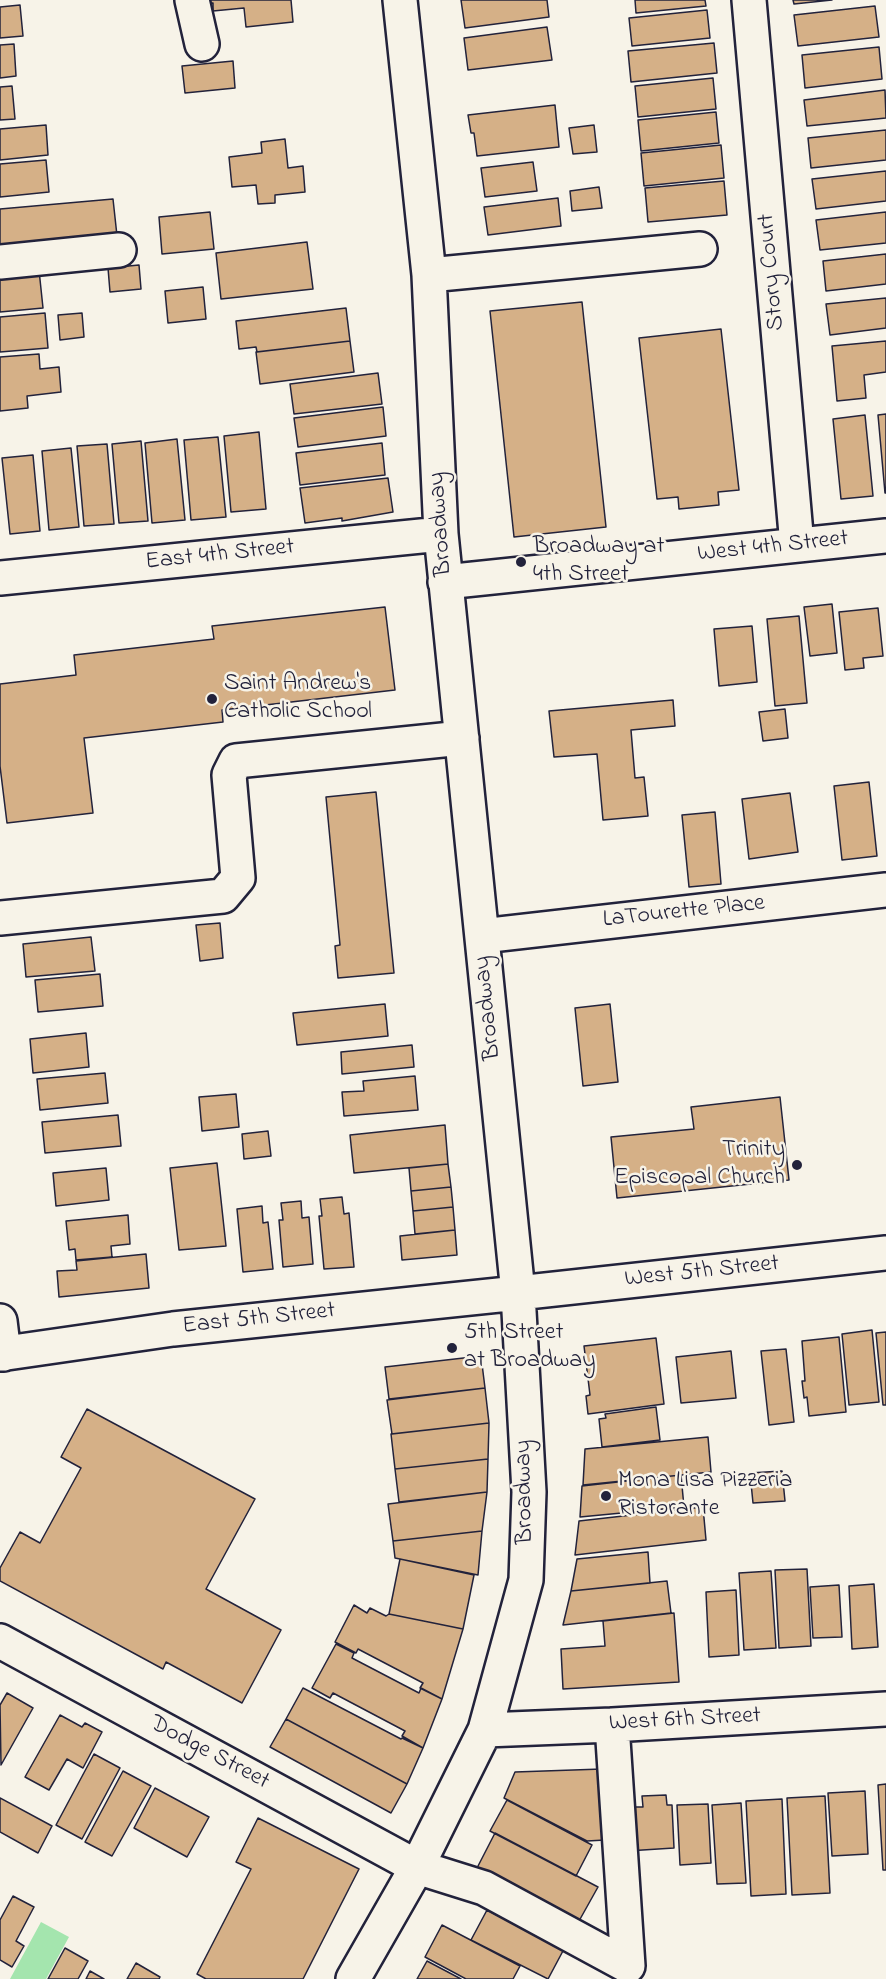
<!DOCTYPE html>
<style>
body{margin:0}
canvas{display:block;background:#f7f3e8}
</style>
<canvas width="886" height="1979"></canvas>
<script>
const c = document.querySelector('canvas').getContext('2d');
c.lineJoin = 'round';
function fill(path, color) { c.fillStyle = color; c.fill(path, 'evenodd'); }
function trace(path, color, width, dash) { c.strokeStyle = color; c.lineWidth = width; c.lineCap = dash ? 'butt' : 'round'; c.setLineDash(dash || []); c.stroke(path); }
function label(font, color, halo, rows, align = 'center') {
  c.font = font + ' "Indie Flower",sans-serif'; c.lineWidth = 5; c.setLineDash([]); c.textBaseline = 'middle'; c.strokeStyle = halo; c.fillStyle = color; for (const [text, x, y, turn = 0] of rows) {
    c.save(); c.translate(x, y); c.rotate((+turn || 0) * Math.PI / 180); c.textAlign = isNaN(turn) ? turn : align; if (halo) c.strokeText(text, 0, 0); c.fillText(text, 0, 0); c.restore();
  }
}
fill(new Path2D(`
 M41,1922L69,1937L46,1979H10Z`), '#a4e5ae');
const building = new Path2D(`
 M199,0H291L293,22L246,27L244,8L213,11V3L199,4Z
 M461,0H547L549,17L465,28Z
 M635,0H705L706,6L636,13Z
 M793,0H832L794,4Z
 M20,5L23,36L0,38V7Z
 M875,6L879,37L798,46L794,15Z
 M707,10L710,38L632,46L629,18Z
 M547,27L552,60L468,70L464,38Z
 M714,43L717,73L631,82L628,51Z
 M14,44L16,76L0,78V45Z
 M879,47L882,79L805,88L802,55Z
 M233,61L235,88L185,93L182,66Z
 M713,78L716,109L638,117L635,86Z
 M12,86L15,119L0,120V87Z
 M885,90L886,118L807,126L804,100Z
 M555,105L559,147L477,156L474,133H471L468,115Z
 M716,112L719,143L641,151L638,120Z
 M46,125L48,155L0,160V129Z
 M594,125L597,152L573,154L569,128Z
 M886,130V160L811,168L808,138Z
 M285,139L288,168L303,166L305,192L275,195V203L258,204L256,185L232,187L229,157L262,153L261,142Z
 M721,145L724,178L644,186L641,153Z
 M46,160L49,192L0,197V164Z
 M533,162L537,191L485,197L481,168Z
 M886,171V201L816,209L812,179Z
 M724,181L727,215L648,222L645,188Z
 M599,187L602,208L572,211L570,191Z
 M558,198L561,226L488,235L484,207Z
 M113,199L118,245L0,256V209Z
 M210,212L214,249L162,254L159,217Z
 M886,212V243L820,250L816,220Z
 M307,242L313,289L221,299L216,253Z
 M886,254V284L826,291L823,261Z
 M139,265L141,289L110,292L108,268Z
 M39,270L43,308L0,312V273Z
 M203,287L206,319L168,323L165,291Z
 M886,298V328L830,335L826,304Z
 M582,302L606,527L514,537L490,311Z
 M346,308L350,341L257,352L256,347L239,349L236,321Z
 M45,313L48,348L0,352V317Z
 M82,313L84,337L60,340L58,315Z
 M721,329L739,490L718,492L719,505L679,509L678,497L657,499L639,338Z
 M350,341L354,372L260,384L256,352Z
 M886,341V372L864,375L866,398L837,401L832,346Z
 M39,354L40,369L59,367L61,392L27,396L28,408L0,411V357Z
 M378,373L382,404L294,414L290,384Z
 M383,407L386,436L298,447L294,418Z
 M886,414V493H885L878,415Z
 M865,415L873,496L841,499L833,419Z
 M259,432L266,509L231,512L224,436Z
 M218,437L226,517L191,520L184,440Z
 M177,439L185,520L152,523L145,443Z
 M141,441L148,521L119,523L112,444Z
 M382,443L385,475L300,485L296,453Z
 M107,444L114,524L84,526L77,446Z
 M71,448L79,527L49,530L42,451Z
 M33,455L40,531L10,534L2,458Z
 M388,478L393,512L342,521V518L305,523L300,488Z
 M832,604L837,653L810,656L804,607Z
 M385,607L395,690L222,710L223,722L84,738L93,813L7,823L0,766V684L76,675L74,655L214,639L212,626Z
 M878,608L883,656L863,658L864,668L845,670L839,612Z
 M799,616L807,703L775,706L767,619Z
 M752,626L757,682L719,686L714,629Z
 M673,700L675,726L631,730L635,778L644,777L648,816L603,820L597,754L554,757L549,711Z
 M785,709L788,738L763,741L759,712Z
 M869,782L877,856L842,860L834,786Z
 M376,792L394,973L338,978L335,946L340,945L326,797Z
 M790,793L798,852L749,859L742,799Z
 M715,812L721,884L689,887L682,815Z
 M220,923L223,958L200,961L196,925Z
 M91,937L95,971L26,977L23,944Z
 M100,974L103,1006L38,1012L35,980Z
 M385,1004L388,1036L297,1045L293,1013Z
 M610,1004L618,1082L583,1086L575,1008Z
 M86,1033L89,1067L33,1073L30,1039Z
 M412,1045L414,1067L342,1074L341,1052Z
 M105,1073L108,1103L40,1110L37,1079Z
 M415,1076L418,1110L344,1116L342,1092L364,1091L363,1081Z
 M236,1094L239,1127L202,1131L199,1097Z
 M780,1097L789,1180L617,1198L611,1137L694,1129L691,1107Z
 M118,1115L121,1146L45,1153L42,1122Z
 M445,1125L448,1164L354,1173L350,1135Z
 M268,1131L271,1156L244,1159L242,1134Z
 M217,1163L226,1246L179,1250L170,1168Z
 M448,1164L451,1187L411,1191L409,1168Z
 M106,1168L109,1200L56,1206L53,1173Z
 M451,1187L453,1207L413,1211L411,1191Z
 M342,1197L344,1214L349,1213L354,1267L324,1269L319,1216H322L320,1199Z
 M301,1201L302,1218L309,1217L313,1264L283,1267L279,1220H283L281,1203Z
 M262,1206L263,1223L268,1222L273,1269L243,1272L237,1209Z
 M453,1207L455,1230L415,1234L413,1211Z
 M128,1215L130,1244L111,1246L112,1257L76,1260L75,1249L69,1250L66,1221Z
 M455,1230L457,1255L402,1260L400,1236Z
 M146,1254L149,1288L59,1297L57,1271L77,1270L76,1261Z
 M872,1330L879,1402L849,1405L842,1334Z
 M886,1332V1405H883L876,1333Z
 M839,1337L846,1412L809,1416L807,1397L804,1398L802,1381H805L802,1341Z
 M656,1338L664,1404L588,1414L586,1396L590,1395L584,1346Z
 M786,1349L794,1422L769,1425L761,1351Z
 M731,1351L736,1398L681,1403L676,1357Z
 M481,1356L485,1388L389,1399L385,1367Z
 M485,1388L489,1423L392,1434L387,1400Z
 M656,1407L660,1440L602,1447L599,1419L606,1418L605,1414Z
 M87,1409L255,1499L206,1589L281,1630L242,1703L166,1662L163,1669L0,1581V1568L20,1532L40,1543L81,1468L61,1457Z
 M489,1423L488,1459L395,1469L391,1434Z
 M708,1437L711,1472L583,1485L585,1449Z
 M488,1459L487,1492L399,1502L395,1469Z
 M782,1471L785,1501L753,1503L750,1473Z
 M681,1475L684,1507L580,1517L582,1486Z
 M487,1492L482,1531L393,1541L388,1504Z
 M703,1507L706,1540L575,1555L579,1521Z
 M482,1531L478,1575L395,1558L393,1541Z
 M648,1552L650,1583L571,1591L577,1559Z
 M400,1559L474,1575L463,1629L389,1614Z
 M807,1569L811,1646L779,1648L775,1570Z
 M771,1571L776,1648L744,1650L739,1573Z
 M667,1581L671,1613L563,1625L571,1591Z
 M874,1584L878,1647L852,1649L849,1586Z
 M839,1585L842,1637L813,1638L810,1587Z
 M736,1590L739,1655L709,1657L706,1592Z
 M354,1605L367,1613L370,1608L386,1616L389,1614L463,1629L442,1699L420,1688L423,1683L358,1649L356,1653L335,1642Z
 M674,1613L679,1682L563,1689L561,1649L605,1646L603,1621Z
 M336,1644L354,1653L352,1658L419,1693L421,1688L442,1699L423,1748L402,1736L405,1731L333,1693L330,1698L312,1688Z
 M303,1688L401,1739L402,1738L423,1748L407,1784L286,1719Z
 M7,1693L33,1708L1,1765L0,1705Z
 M60,1715L82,1727L85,1723L102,1732L83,1768L67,1759L49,1790L25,1777Z
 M286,1719L407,1784L391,1813L270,1747Z
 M94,1754L120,1768L82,1839L56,1825Z
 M602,1769L605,1840L587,1841L504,1798L515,1772Z
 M123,1771L151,1786L112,1856L85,1842Z
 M886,1784V1870H883L878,1785Z
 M155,1788L209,1817L187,1857L134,1828Z
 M865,1791L868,1854L832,1856L828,1793Z
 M666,1795L667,1805H672L674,1848L627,1851L625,1807H643L642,1796Z
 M825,1796L830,1893L792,1895L787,1798Z
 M0,1798L52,1826L38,1853L0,1832Z
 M782,1799L786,1894L751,1896L746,1801Z
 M507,1800L592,1845L576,1876L490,1831Z
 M741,1803L746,1883L717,1884L712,1805Z
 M708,1804L711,1863L680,1865L677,1805Z
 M258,1818L359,1869L303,1979H206L197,1974L251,1869L236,1862Z
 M495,1833L598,1887L579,1921L477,1868Z
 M13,1896L34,1907L16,1941L24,1946L12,1967L0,1960V1920Z
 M487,1910L564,1949L548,1979L471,1940Z
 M442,1925L520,1966L513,1979H466L425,1957Z
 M65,1948L88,1961L78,1979H48Z
 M427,1961L461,1979H417Z
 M136,1963L160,1977L159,1979H127Z
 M90,1971L104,1979H86Z`);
fill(building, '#d5b087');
trace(building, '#22223b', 1.5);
const minor = new Path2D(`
 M192,0L202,44
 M749,0L797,545
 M0,262L119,250
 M429,275L700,249
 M0,578L441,534
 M445,582L886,536
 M0,918L223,896L238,878L229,775L236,761L462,738
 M482,936L886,890
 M0,1321L4,1354
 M0,1354L173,1329L518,1293L886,1253
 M0,1641L417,1867L484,1888L628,1966L612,1725
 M485,1730L612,1725L886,1709
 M353,1979L417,1867L485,1730L526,1580L529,1492L518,1293L441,534L429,275L400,0`);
trace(minor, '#22223b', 38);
trace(minor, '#f7f3e8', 33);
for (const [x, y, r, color] of [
 [521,562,6,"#22223b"],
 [212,699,6,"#22223b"],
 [797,1165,6,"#22223b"],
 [452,1348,6,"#22223b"],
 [606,1496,6,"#22223b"]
]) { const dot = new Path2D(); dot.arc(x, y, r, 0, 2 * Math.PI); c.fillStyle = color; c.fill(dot); trace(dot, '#f7f3e8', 2); }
label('24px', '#22223b', '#f7f3e8', [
 ["Story Court",773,272,-95],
 ["Broadway",442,524,-94],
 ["West 4th Street",773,548,-6],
 ["East 4th Street",220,556,-6],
 ["LaTourette Place",684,913,-6],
 ["Broadway",489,1008,-96],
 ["West 5th Street",702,1273,-6],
 ["East 5th Street",259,1320,-6],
 ["Broadway",526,1492,-91],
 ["West 6th Street",685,1721,-3],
 ["Dodge Street",209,1754,28]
]);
label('24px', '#22223b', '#f7f3e8', [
 ["Broadway at",533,548],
 ["4th Street",533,576],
 ["Saint Andrew's",224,685],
 ["Catholic School",224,713],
 ["Trinity",785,1151,"right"],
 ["Episcopal Church",785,1179,"right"],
 ["5th Street",464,1334],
 ["at Broadway",464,1362],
 ["Mona Lisa Pizzeria",618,1482],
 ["Ristorante",618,1510]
], 'left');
</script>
